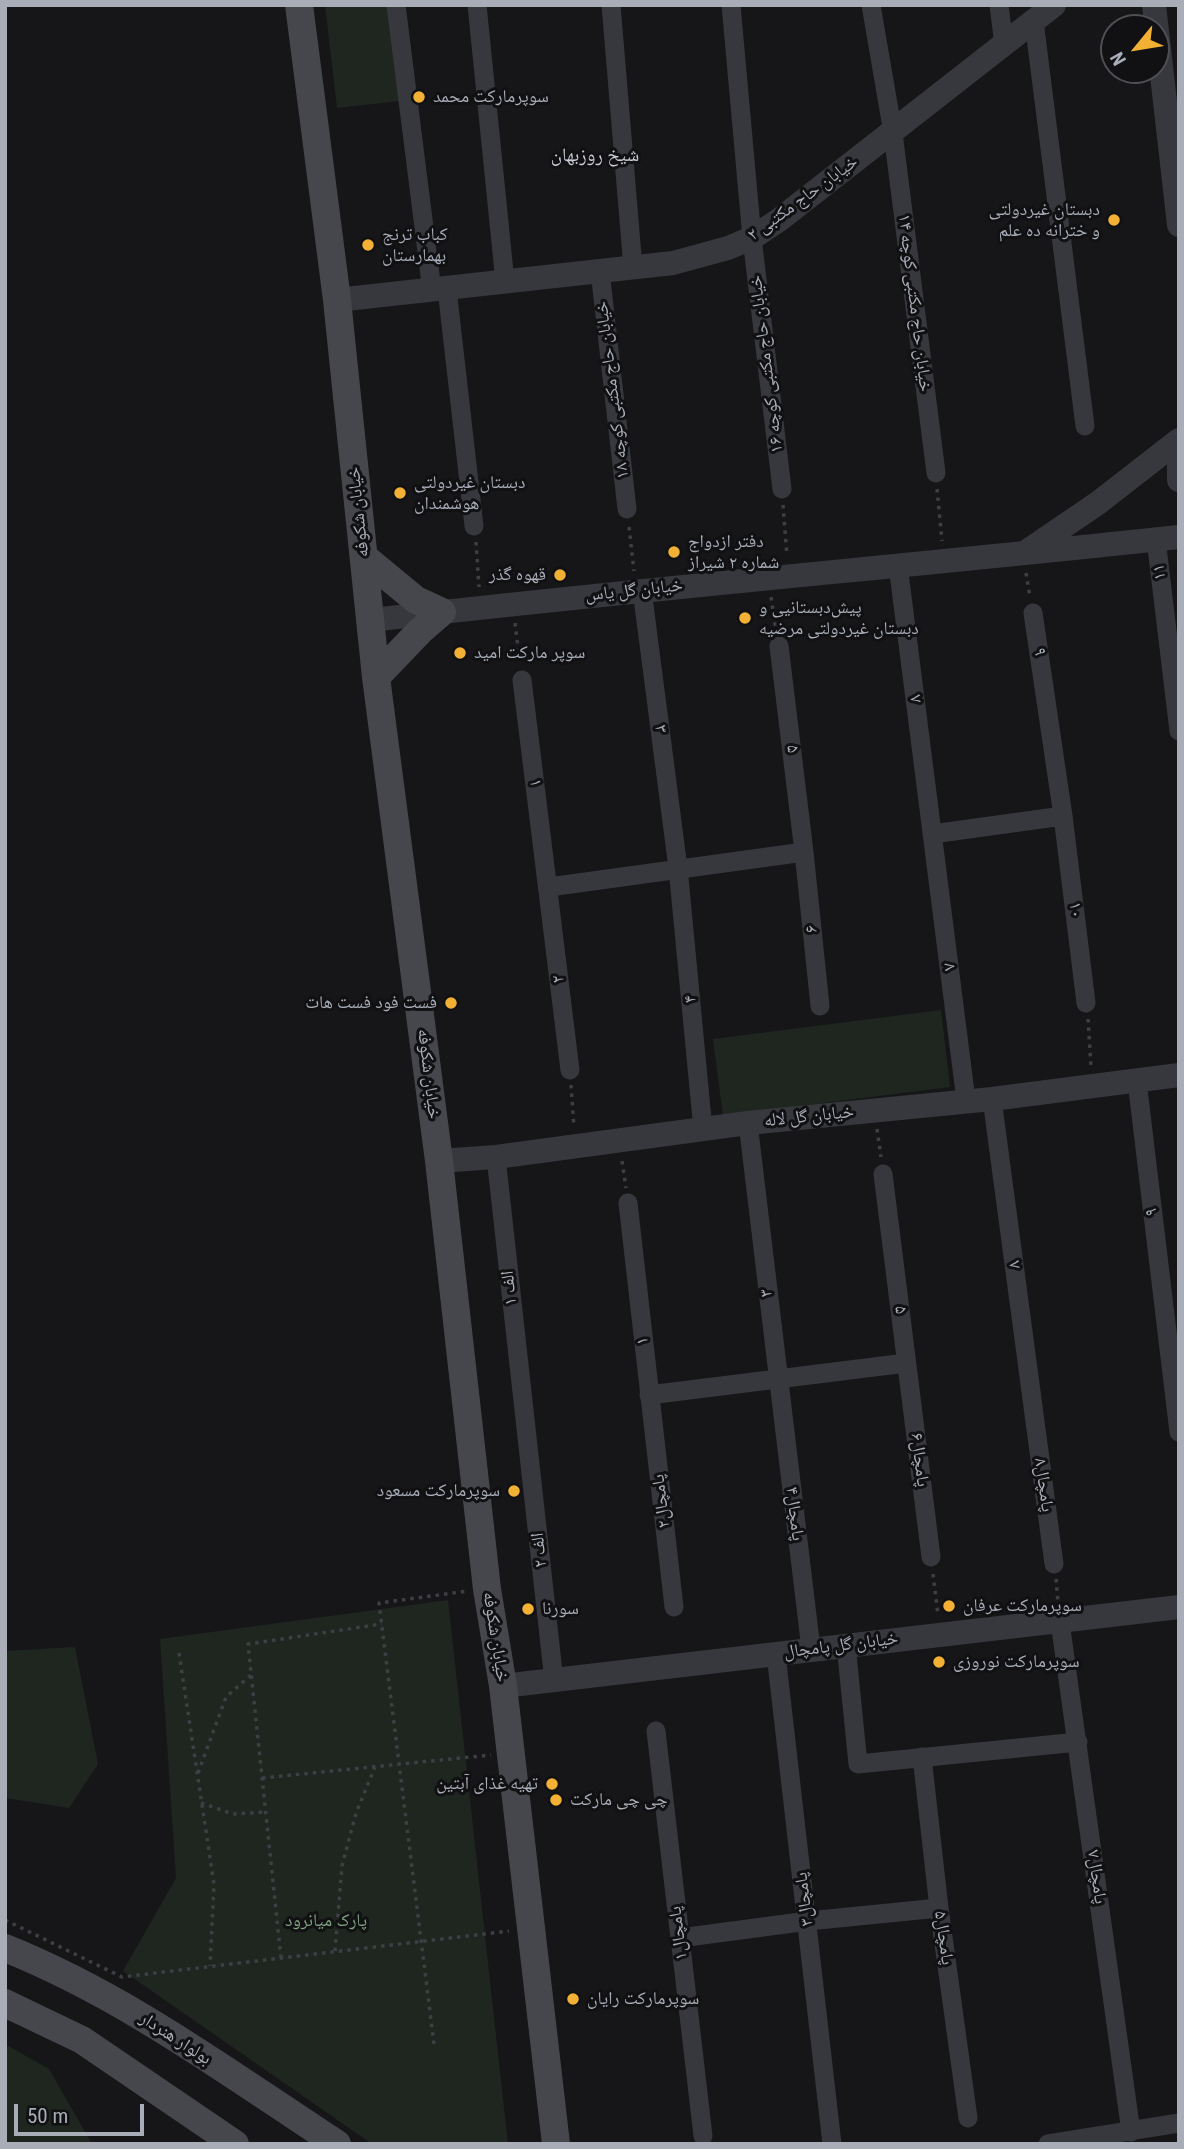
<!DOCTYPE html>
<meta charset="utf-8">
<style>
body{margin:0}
#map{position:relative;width:1184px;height:2149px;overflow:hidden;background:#161618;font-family:"Roboto Condensed",sans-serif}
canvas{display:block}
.frame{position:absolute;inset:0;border:7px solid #a8adb8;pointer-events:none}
.north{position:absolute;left:1100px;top:14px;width:70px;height:70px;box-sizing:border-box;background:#111113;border:2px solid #4d4f55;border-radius:50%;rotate:240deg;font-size:19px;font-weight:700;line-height:28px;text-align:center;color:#a8adb8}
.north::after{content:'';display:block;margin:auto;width:24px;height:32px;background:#f2b134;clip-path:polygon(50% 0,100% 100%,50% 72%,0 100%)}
.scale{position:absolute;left:14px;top:2104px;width:130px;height:32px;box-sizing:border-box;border:4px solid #a8adb8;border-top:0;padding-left:9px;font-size:21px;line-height:24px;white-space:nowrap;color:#a8adb8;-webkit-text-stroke:5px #111113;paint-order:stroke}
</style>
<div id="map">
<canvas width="1184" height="2149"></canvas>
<div class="frame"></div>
<div class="north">N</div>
<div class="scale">50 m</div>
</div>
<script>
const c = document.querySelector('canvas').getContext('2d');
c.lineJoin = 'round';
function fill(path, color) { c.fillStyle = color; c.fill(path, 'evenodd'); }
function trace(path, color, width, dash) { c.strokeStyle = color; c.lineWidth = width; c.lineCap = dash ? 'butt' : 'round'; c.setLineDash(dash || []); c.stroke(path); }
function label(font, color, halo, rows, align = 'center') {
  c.font = font + ' "Roboto Condensed","Noto Naskh Arabic",sans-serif'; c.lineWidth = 6; c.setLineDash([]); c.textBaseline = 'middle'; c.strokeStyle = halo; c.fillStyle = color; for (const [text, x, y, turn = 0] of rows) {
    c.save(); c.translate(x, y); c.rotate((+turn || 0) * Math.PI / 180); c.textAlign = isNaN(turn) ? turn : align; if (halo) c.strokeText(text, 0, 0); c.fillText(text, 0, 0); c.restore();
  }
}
fill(new Path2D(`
 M325,5H389L400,101L337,108Z
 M941,1010L950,1087L723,1116L713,1039Z
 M448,1600L508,2144H372L123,1971L176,1878L160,1639Z
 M75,1647L98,1764L69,1808L5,1798V1651Z
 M5,2044L49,2069L92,2144H5Z`), '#1e261f');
trace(new Path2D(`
 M937,489L942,541
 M783,505L787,556
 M629,527L634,571
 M476,542L479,587
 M1026,573L1030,597
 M771,597L776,631
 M515,623L520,664
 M1088,1019L1091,1067
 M571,1085L574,1127
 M877,1129L881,1157
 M622,1161L626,1188
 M933,1574L938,1615
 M1056,1579L1058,1603
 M179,1653L214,1884L210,1966
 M198,1773L226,1697L251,1675
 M262,1778L491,1755
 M201,1803L233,1814L266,1812
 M5,1920L122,1977L509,1931
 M335,1951L342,1866L356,1813L375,1767
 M281,1958L248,1644L382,1624
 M434,2044L379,1603L468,1591`), '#3d3f44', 3.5, [3.5, 5]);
trace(new Path2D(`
 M396,5L432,291
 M477,5L505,282
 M611,5L633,268
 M731,5L752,238L782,489
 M871,5L893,133L936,473
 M999,5L1004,45
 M1034,21L1085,426
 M600,271L627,509
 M447,289L474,526
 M1156,539L1179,731
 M898,565L966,1100
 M642,590L678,868L703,1130
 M1033,613L1063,816L1086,1003
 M779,646L804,852L820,1006
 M522,680L570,1070
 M932,834L1063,816
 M549,887L804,852
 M1137,1081L1179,1432
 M992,1099L1054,1564
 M748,1123L811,1649
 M496,1157L554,1681
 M883,1174L931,1557
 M628,1203L674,1607
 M649,1395L906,1363
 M1060,1622L1131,2132
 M846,1645L858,1764L1078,1742
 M776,1654L832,2144
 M656,1731L703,2136
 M922,1757L939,1908L968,2118
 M680,1938L808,1921L939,1908
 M1048,2144L1179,2123`), '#37383d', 19);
trace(new Path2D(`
 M1154,5L1179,225
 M337,300L673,263L728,248L752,238L779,220L1054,5
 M1179,452V480
 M1026,552L1098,503L1179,440
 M372,620C640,589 910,566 1179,537
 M439,1161L496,1157L748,1123L992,1099L1179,1075
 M503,1686L1179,1607`), '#37383d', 24);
trace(new Path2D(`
 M299,5L337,300L376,677L439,1161L487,1589L503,1686L556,2144
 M364,557L416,600L442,612L420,631L376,677
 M5,1948C125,1996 230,2074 337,2144
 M5,2003L82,2040L235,2144`), '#45474d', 28);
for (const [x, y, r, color] of [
 [419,97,7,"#f2b134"],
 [1114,220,7,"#f2b134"],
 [368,245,7,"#f2b134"],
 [400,493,7,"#f2b134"],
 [674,552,7,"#f2b134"],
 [560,575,7,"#f2b134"],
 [745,618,7,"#f2b134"],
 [460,653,7,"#f2b134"],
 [451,1003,7,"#f2b134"],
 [514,1491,7,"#f2b134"],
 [949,1606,7,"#f2b134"],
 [528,1609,7,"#f2b134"],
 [939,1662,7,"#f2b134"],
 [552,1784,7,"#f2b134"],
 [556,1800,7,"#f2b134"],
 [573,1999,7,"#f2b134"]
]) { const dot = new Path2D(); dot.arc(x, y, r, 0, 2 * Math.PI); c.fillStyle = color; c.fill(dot); trace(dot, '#111113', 2.5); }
label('18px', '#a8adb8', '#111113', [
 ["سوپرمارکت محمد",433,97],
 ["دبستان غیردولتی",1100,210,"right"],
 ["و خترانه ده علم",1100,231,"right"],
 ["کباب ترنج",382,235],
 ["بهمارستان",382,256],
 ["دبستان غیردولتی",414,483],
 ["هوشمندان",414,504],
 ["دفتر ازدواج",688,542],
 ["شماره ۲ شیراز",688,563],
 ["قهوه گذر",546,575,"right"],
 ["پیش‌دبستانیی و",759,608],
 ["دبستان غیردولتی مرضیه",759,629],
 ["سوپر مارکت امید",474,653],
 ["فست فود فست هات",437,1003,"right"],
 ["سوپرمارکت مسعود",500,1491,"right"],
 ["سوپرمارکت عرفان",963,1606],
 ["سورنا",542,1609],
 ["سوپرمارکت نوروزی",953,1662],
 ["تهیه غذای آبتین",538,1784,"right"],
 ["چی چی مارکت",570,1800],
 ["سوپرمارکت رایان",587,1999]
], 'left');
label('18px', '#a8adb8', '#111113', [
 ["خیابان حاج مکتبی ۲",803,199,-36],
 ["خیابان حاج مکتبی کوچه ۱۴",914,303,83],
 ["خیابان حاج مکتبی کوچه ۱۶",767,364,-97],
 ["خیابان حاج مکتبی کوچه ۱۸",613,390,-97],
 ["خیابان شکوفه",359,512,-96],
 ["۱۱",1160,572,-97],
 ["خیابان گل یاس",634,591,-6],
 ["۹",1039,652,82],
 ["۷",915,699,83],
 ["۳",660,729,83],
 ["۵",792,749,83],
 ["۱",535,783,83],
 ["۱۰",1075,910,83],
 ["۶",812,929,-96],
 ["۸",949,967,83],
 ["۲",559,979,-97],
 ["۴",691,999,-96],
 ["خیابان شکوفه",428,1074,83],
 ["خیابان گل لاله",809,1117,-6],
 ["۹",1152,1212,-97],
 ["۷",1014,1265,82],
 ["۱ الف",510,1288,-96],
 ["۳",767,1293,-96],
 ["۵",900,1310,83],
 ["۱",643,1341,-96],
 ["پامچال۶",919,1460,83],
 ["پامچال۸",1043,1485,82],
 ["پامچال۲",662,1501,-97],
 ["پامچال۴",794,1514,83],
 ["۲ الف",540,1550,-96],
 ["خیابان شکوفه",495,1637,81],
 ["خیابان گل پامچال",841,1646,-7],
 ["پامچال۷",1096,1877,82],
 ["پامچال۳",805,1899,-97],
 ["پامچال۱",679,1933,-97],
 ["پامچال۵",943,1938,82],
 ["بولوار هنردار",175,2039,33]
]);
label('18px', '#7fa381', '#111113', [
 ["پارک میانرود",326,1921]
]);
label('19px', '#c9ccd4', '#111113', [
 ["شیخ روزبهان",595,156]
]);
</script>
